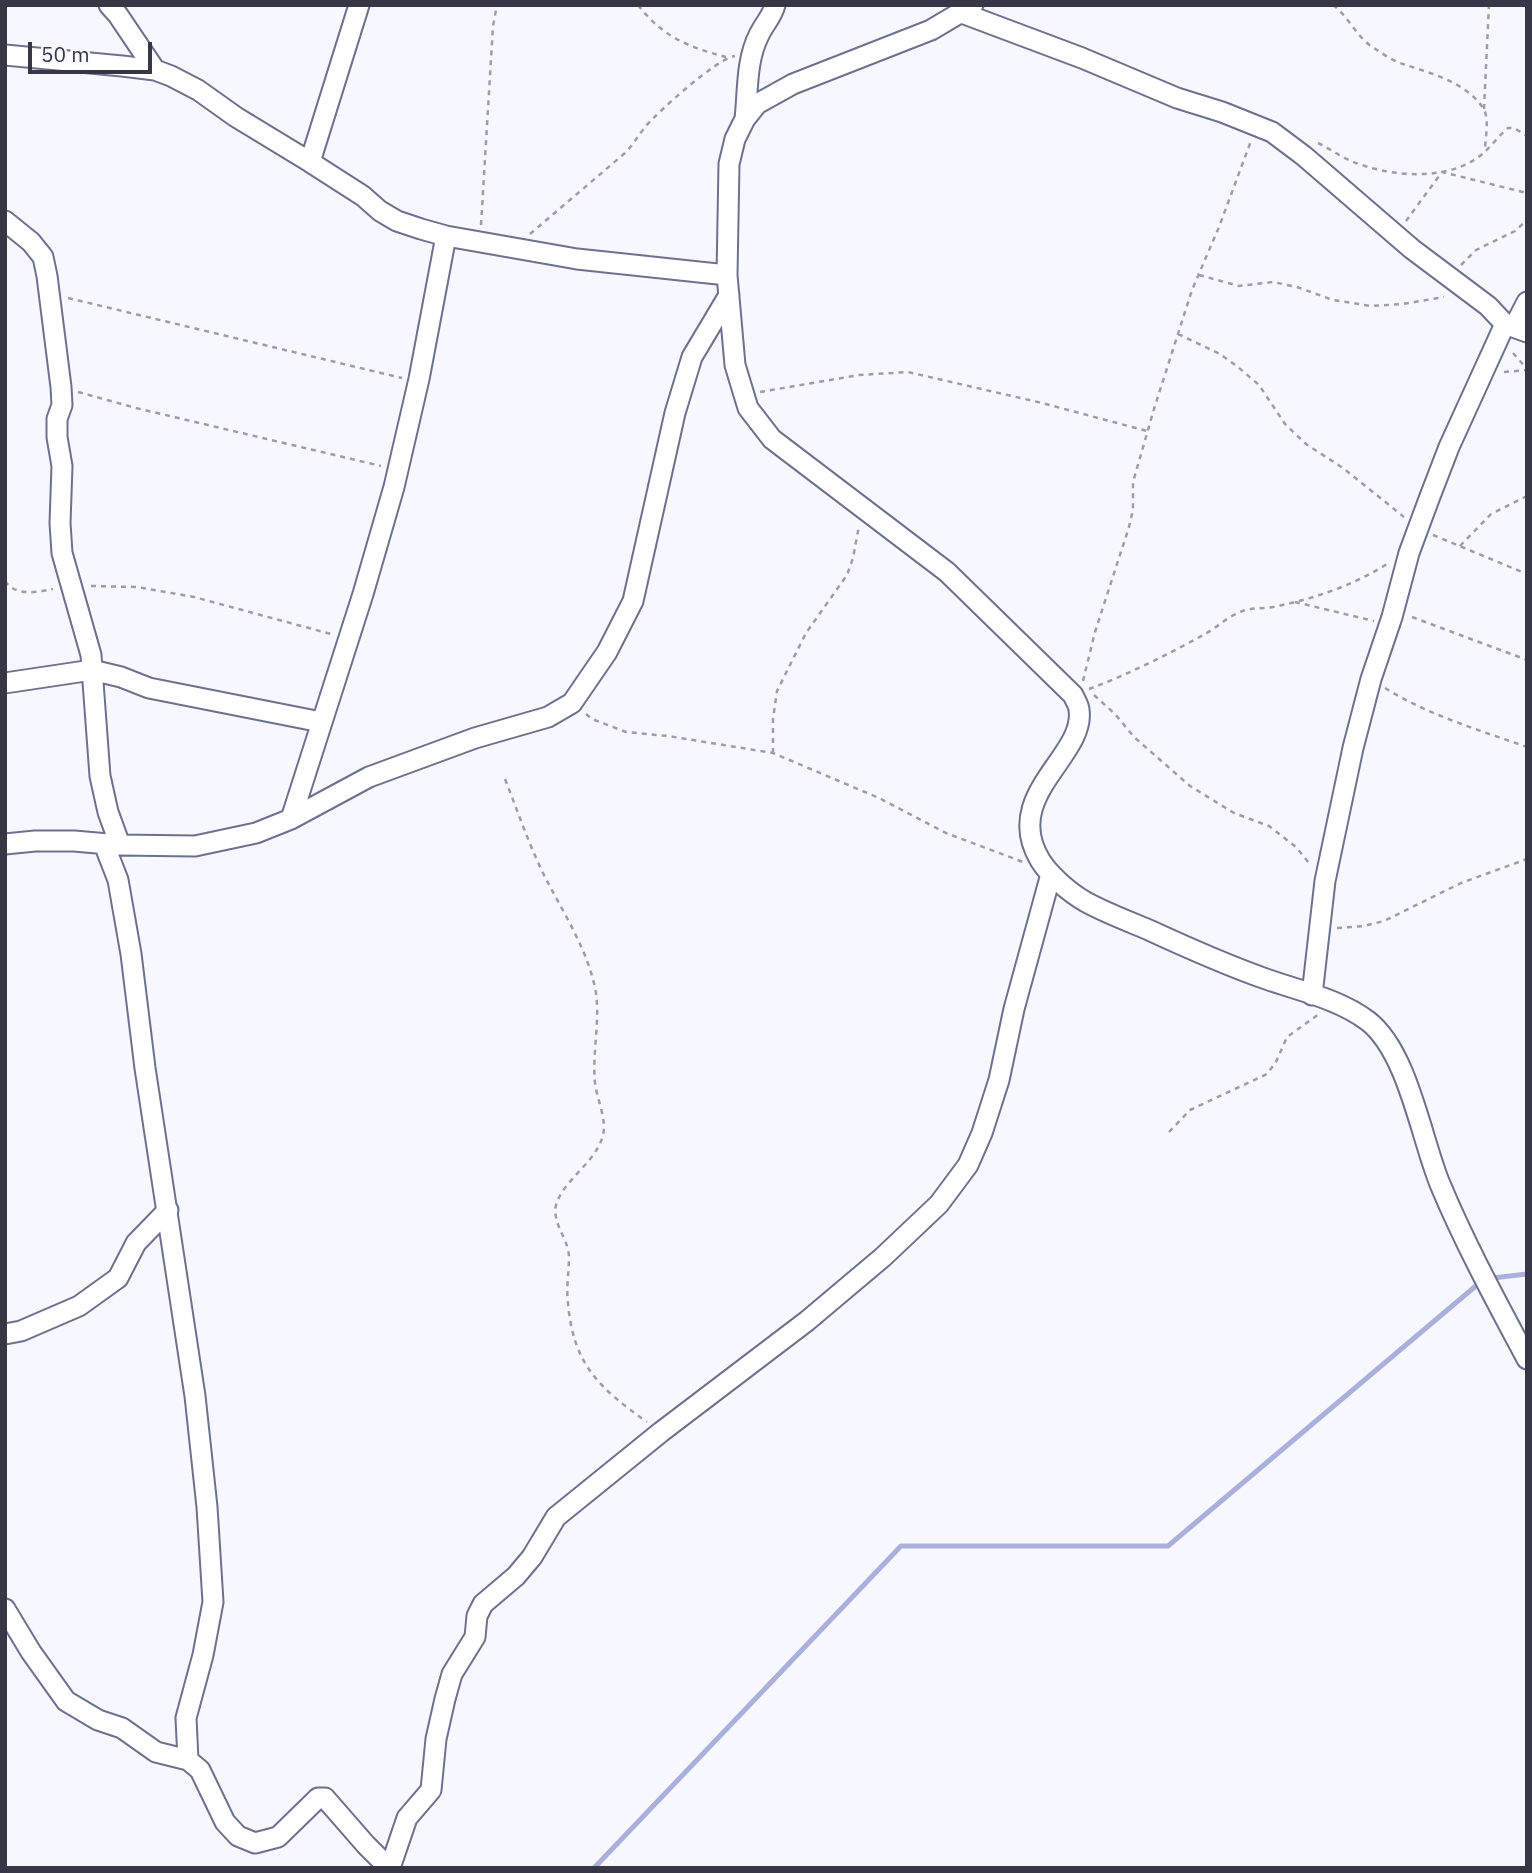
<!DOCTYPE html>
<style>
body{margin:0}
#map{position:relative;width:1532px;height:1873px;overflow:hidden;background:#f7f8ff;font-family:"IBM Plex Sans",sans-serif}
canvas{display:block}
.frame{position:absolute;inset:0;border:7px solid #353744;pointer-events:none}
.scale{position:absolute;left:28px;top:42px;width:124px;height:32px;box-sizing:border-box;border:4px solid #353744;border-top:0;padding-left:9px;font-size:21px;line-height:24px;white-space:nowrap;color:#353744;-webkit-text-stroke:5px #f7f8ff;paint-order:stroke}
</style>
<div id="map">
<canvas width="1532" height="1873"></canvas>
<div class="frame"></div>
<div class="scale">50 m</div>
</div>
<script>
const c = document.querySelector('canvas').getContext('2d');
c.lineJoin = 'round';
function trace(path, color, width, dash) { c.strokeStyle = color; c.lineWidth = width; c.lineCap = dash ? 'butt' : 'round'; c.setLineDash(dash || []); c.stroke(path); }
trace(new Path2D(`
 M594,1868L901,1546H1168L1484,1279L1527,1274`), '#aaafdc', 5);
const minor = new Path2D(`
 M109,5L118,15L155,70
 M973,5L931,30L793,84L757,104L745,119L735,139L729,164L727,275L735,365L748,408L772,439L947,572L1073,695C1075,700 1079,705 1079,710C1086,756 1001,795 1040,860C1049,875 1070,893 1086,902C1106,913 1128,921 1149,930C1188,948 1226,965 1266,979C1300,991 1339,999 1368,1021C1408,1052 1421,1138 1440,1184C1465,1244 1496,1301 1527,1359
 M962,13L1082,58L1177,98L1222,112L1272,132L1304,156L1412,249L1488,306L1505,324L1527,332
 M5,55L122,66L155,70L171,76L198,90L236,117L310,162L363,196L380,211L397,221L421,229L446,236L577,259L727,275
 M745,119C748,92 746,60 759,35C764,24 772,17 775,5
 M310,162L359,5
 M5,221L31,242L43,257L47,276L61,387L62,405L57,419V437L62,466L60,523L62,553L91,655L100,776L108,812L120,845
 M1514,327L1527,302
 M5,683L92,670L121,677L149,688L321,722
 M291,819L363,594L394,487L419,379L446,236
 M5,844L35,841H74L120,845L195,846L256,833L291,819L369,777L475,738L548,717L572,703L607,652L633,601L675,413L692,357L729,295
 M104,844L118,880L131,954L145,1068L195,1396L207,1507L213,1602L203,1655L186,1718L188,1760
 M1312,995L1325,881L1353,748L1371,679L1392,617L1409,553L1429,499L1449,447L1505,324
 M5,1334L21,1331L79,1306L118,1278L136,1243L168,1210
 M5,1609L31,1652L66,1701L98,1720L122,1728L156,1752L188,1760L200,1770L225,1822L238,1836L255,1843L278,1837L318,1798H325L366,1845L389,1868
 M390,1868L407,1818L431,1790L436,1739L445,1699L452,1674L475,1637L477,1616L483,1604L516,1576L532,1557L556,1517L661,1432L807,1321L883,1257L939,1204L968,1165L982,1133L999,1080L1014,1009L1051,874`);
trace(minor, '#6e718e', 23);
trace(new Path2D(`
 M638,5C663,37 688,47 726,57
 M1333,5C1349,17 1357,38 1374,48C1383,54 1393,61 1403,64C1430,73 1466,82 1483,108C1490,118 1485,139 1485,151
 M1484,109L1489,5
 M1318,143C1329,148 1339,156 1351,161C1387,176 1443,182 1477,158C1489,150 1497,137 1508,128H1514L1527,136
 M1406,221L1442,172L1527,193
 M481,225L493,26L497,5
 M530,234L625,153C633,145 638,136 645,127C659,111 716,59 735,56
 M1461,265L1476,250L1515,231L1527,220
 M1199,275L1239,286L1273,282L1297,287L1333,300L1371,306L1403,304L1444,297
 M68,298L402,378
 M1178,334L1220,354L1238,367L1259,385L1285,424L1306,444L1343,468L1404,517
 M1513,353L1527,369
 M1504,372L1527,370
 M78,392L136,408L381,466
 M760,392L859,375L908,372L1042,403L1147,431
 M1433,535L1527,574
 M1460,546L1491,514L1527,496
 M5,581C16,597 37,592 53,589
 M91,586L137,587L194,597L331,634
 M1295,602L1374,621
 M1412,617L1527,660
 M1083,681L1095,632L1129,527L1133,510V482L1154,409L1192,290L1219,227L1251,141
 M1385,688C1428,715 1479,730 1527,747
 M1089,689C1127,675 1169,654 1205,634C1216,628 1225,619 1236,614C1248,607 1260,609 1273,607C1313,599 1352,586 1387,564
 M1094,695L1115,714L1134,737L1190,786L1234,813L1269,826L1296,847L1309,863
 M586,714L592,719L626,732L668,736L773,753L879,798L946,833L1023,862
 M773,753V719L777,691L806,633L847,575L853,558L859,526
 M505,779C518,812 529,845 545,877C564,914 589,952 596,993C600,1023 592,1054 595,1083C597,1100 607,1119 603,1135C596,1163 563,1180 556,1205C552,1224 568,1238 569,1256C569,1272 566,1287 568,1303C573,1364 599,1388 647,1422
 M1337,928L1364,926L1384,921L1461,883L1527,859
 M1169,1132L1190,1110L1267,1074L1276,1062L1287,1037L1319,1014`), '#9c9ea8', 2.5, [5, 5]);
trace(minor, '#fff', 19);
</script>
